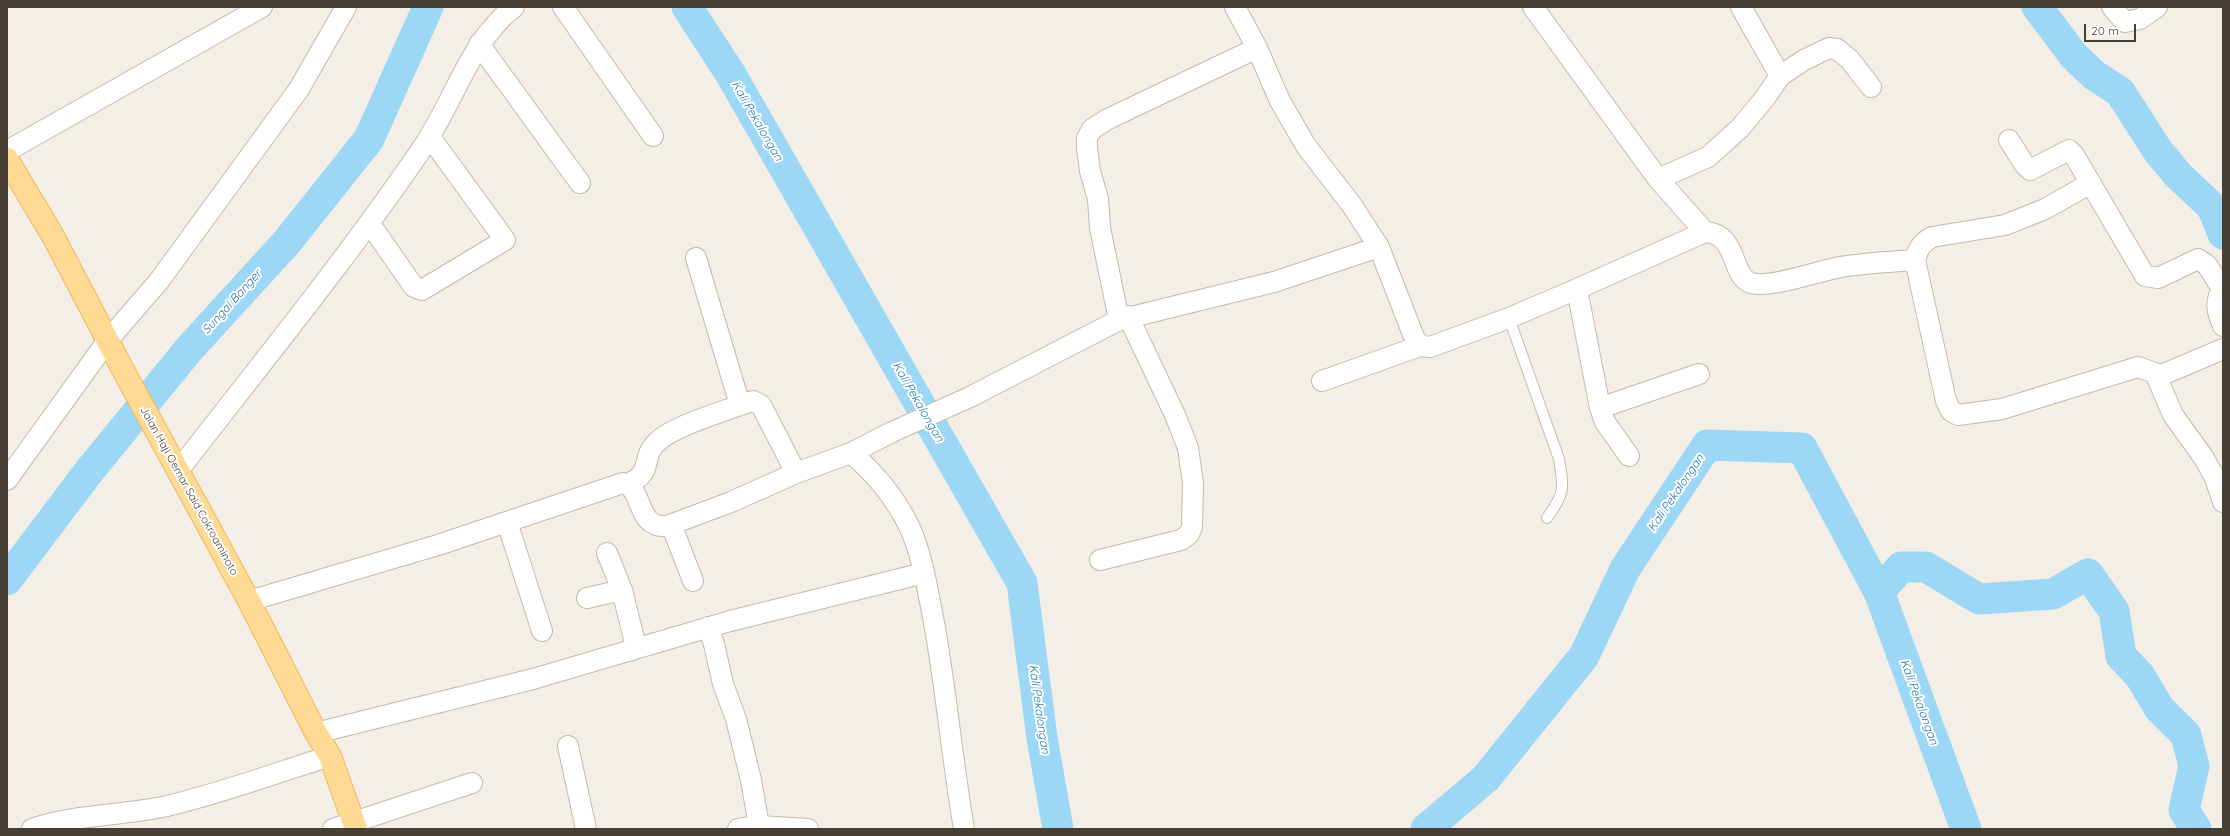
<!DOCTYPE html>
<style>
body{margin:0}
#map{position:relative;width:2230px;height:836px;overflow:hidden;background:#f4efe6;font-family:Quicksand,sans-serif}
canvas{display:block}
.frame{position:absolute;inset:0;border:8px solid #483f34;pointer-events:none}
.scale{position:absolute;left:2084px;top:24px;width:52px;height:18px;box-sizing:border-box;border:2px solid #483f34;border-top:0;padding-left:5px;font-size:12px;line-height:14px;white-space:nowrap;color:#483f34;-webkit-text-stroke:3px #fff;paint-order:stroke}
</style>
<div id="map">
<canvas width="2230" height="836"></canvas>
<div class="frame"></div>
<div class="scale">20 m</div>
</div>
<script>
const c = document.querySelector('canvas').getContext('2d');
c.lineJoin = 'round';
function trace(path, color, width, dash) { c.strokeStyle = color; c.lineWidth = width; c.lineCap = dash ? 'butt' : 'round'; c.setLineDash(dash || []); c.stroke(path); }
function label(font, color, halo, rows, align = 'center') {
  c.font = font + ' Quicksand,sans-serif'; c.lineWidth = 4; c.setLineDash([]); c.textBaseline = 'middle'; c.strokeStyle = halo; c.fillStyle = color; for (const [text, x, y, turn = 0] of rows) {
    c.save(); c.translate(x, y); c.rotate((+turn || 0) * Math.PI / 180); c.textAlign = isNaN(turn) ? turn : align; if (halo) c.strokeText(text, 0, 0); c.fillText(text, 0, 0); c.restore();
  }
}
trace(new Path2D(`
 M687,7L730,73L1022,583L1042,738L1058,829
 M2037,7L2074,56L2094,75L2120,92L2158,151L2178,175L2212,207L2223,234
 M7,580L90,470L190,348L286,243L369,139L428,7
 M1879,592L1901,567H1926L1979,599L2053,594L2088,574L2114,611L2121,656L2140,676L2159,708L2186,735L2194,766L2184,810L2196,829
 M1426,829L1486,778L1584,656L1625,569L1707,445L1802,448L1879,592L1966,829`), '#9dd7f6', 31);
const service = new Path2D(`
 M1509,318L1559,459C1564,489 1565,493 1547,518`);
const minor = new Path2D(`
 M563,7L653,136
 M1533,7L1658,179L1705,232
 M1741,7L1780,76
 M2112,7L2125,22L2140,19L2157,7
 M479,44L580,183
 M2009,140L2024,164L2030,170L2069,150L2074,155L2145,276L2158,278L2198,259L2207,265L2222,289
 M7,151L262,7
 M1658,179L1708,157L1740,128L1765,98L1780,76L1804,60L1829,48L1837,49L1850,60L1871,87
 M370,224L414,287L422,290L505,240L430,137
 M1379,247L1414,337L1420,346
 M696,258L740,405L753,401L761,405L796,473
 M1915,260C1918,249 1921,243 1932,237L2005,225L2045,209L2091,183
 M2223,288C2214,302 2217,312 2223,326
 M1119,320L1274,282L1379,247L1351,204L1306,146L1280,101L1257,48
 M2157,377L2223,349
 M1322,381L1420,346L1430,347L1509,318L1577,289
 M1600,408L1699,374
 M851,453C875,473 895,498 909,526C922,554 927,587 933,617C946,687 952,759 964,829
 M1629,456L1605,422L1600,408L1577,289L1705,232C1739,234 1730,276 1751,283C1770,289 1821,270 1841,267C1866,263 1890,262 1915,260L1946,401L1951,411L1958,415L2002,409L2138,367L2155,373L2173,415L2204,458L2215,478L2223,502
 M178,471C260,365 345,261 421,150C454,103 468,43 514,7
 M7,480L108,340L159,281L299,89L346,7
 M628,484C655,471 640,459 656,443C671,427 719,413 740,405
 M507,522L542,631
 M671,524L693,581
 M607,553L622,590L636,647
 M1100,560L1181,540L1189,534L1192,527L1193,483L1188,448L1175,415L1128,316
 M587,598L622,590
 M249,601L438,545L623,483C644,487 635,529 667,526L731,502L796,473L851,453L892,432L970,397L1119,320L1100,228L1098,199L1090,171L1087,148V138L1092,129L1108,119L1257,48L1235,7
 M708,627L714,644L723,684L736,719L751,780L759,826
 M316,733L533,679L730,621L924,573
 M568,746L586,829
 M32,829C76,814 122,816 167,806C222,793 276,773 330,756
 M333,829L472,783
 M738,829L759,826L808,829`);
const primary = new Path2D(`
 M7,159L53,236L122,368L249,601L316,733L330,756L356,829`);
trace(service, '#c4b9aa', 12);
trace(minor, '#c4b9aa', 22);
trace(primary, '#edb85a', 24);
trace(service, '#fff', 10);
trace(minor, '#fff', 20);
trace(primary, '#ffda94', 22);
label('11px', '#483f34', '#fff', [
 ["Jalan Haji Oemar Said Cokroaminoto",189,491,61]
]);
label('italic 12px', '#2279ab', '#fff', [
 ["Kali Pekalongan",757,121,60],
 ["Sungai Banger",232,302,-48],
 ["Kali Pekalongan",918,402,60],
 ["Kali Pekalongan",1676,493,-56],
 ["Kali Pekalongan",1919,702,70],
 ["Kali Pekalongan",1039,709,82]
]);
</script>
